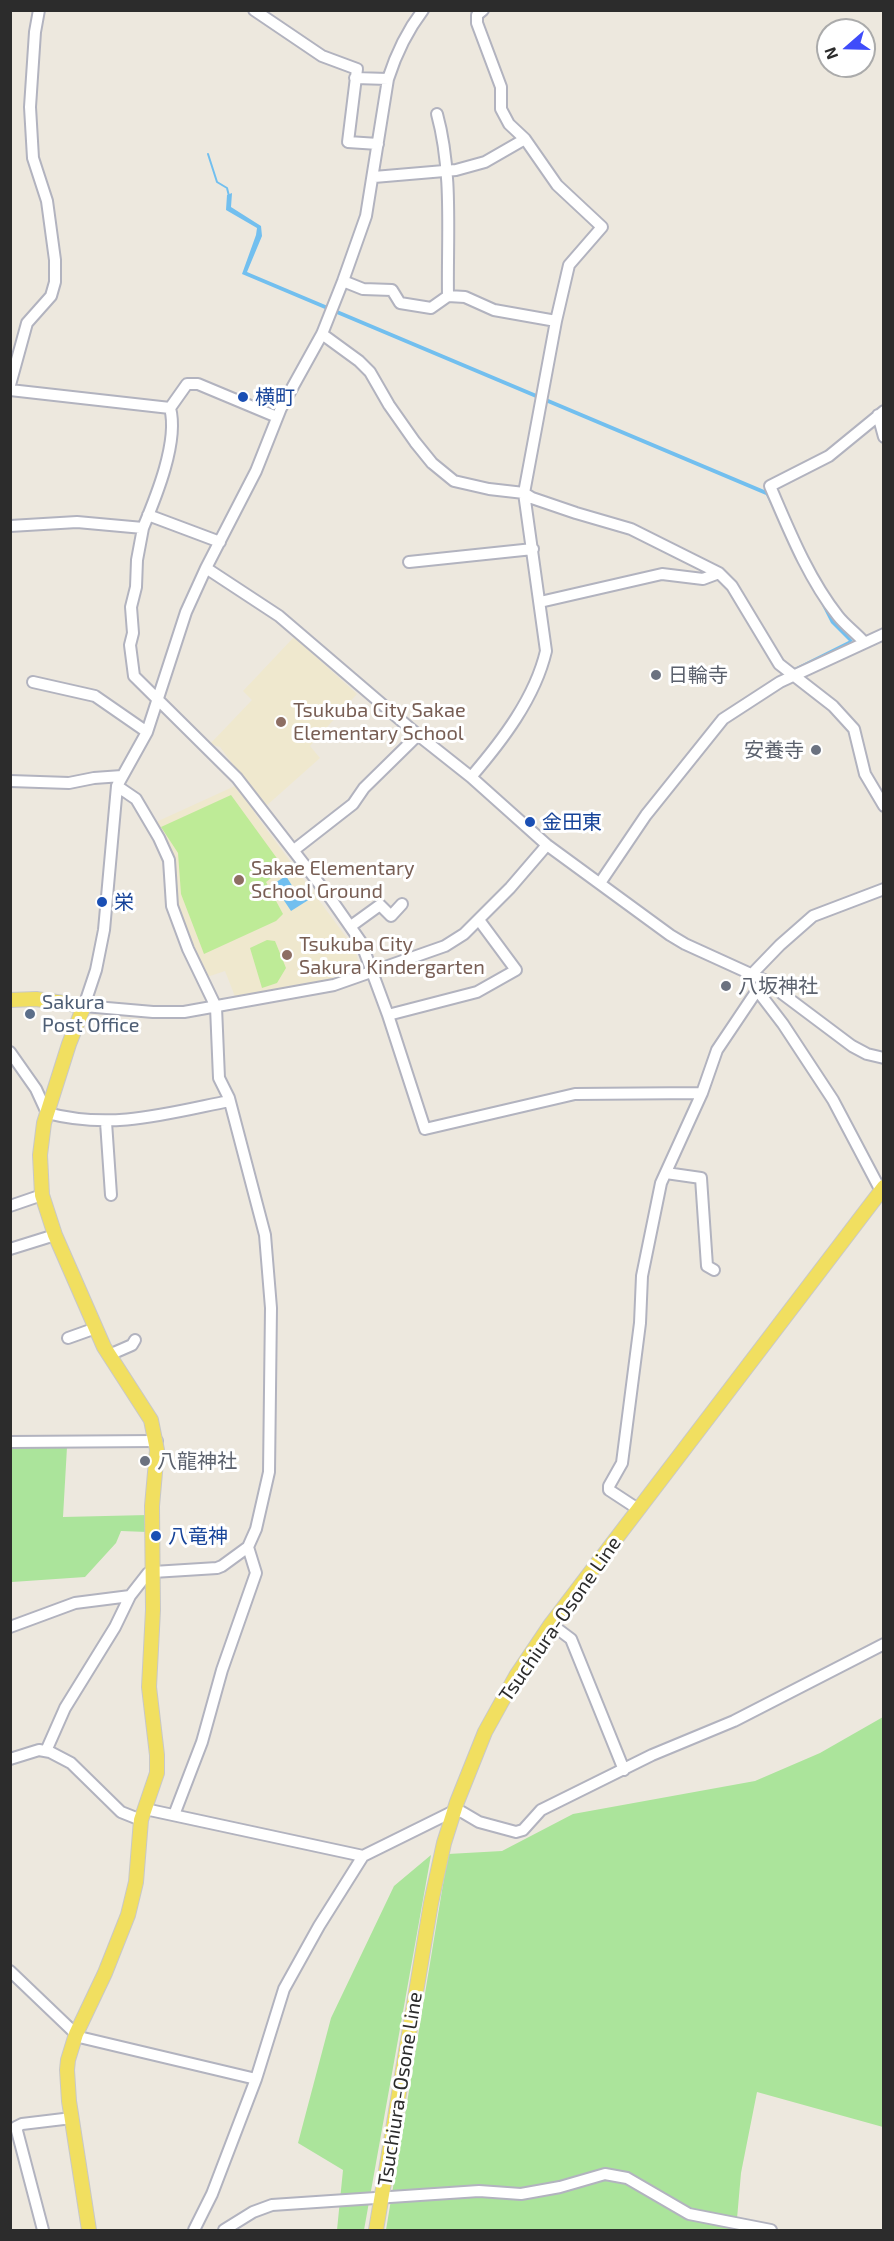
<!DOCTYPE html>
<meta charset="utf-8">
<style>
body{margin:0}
#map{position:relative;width:894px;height:2241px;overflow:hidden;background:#ede8de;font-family:"Exo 2",sans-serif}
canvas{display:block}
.frame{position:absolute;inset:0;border:12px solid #2c2c2c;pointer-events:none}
.north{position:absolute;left:816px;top:18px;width:60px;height:60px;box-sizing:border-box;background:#fff;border:2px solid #ababab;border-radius:50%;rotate:250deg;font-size:16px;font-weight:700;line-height:24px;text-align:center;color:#2c2c2c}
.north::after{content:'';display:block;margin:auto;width:21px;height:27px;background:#3f4cfa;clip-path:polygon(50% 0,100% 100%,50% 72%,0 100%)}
</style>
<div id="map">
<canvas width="894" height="2241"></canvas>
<div class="frame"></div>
<div class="north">N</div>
</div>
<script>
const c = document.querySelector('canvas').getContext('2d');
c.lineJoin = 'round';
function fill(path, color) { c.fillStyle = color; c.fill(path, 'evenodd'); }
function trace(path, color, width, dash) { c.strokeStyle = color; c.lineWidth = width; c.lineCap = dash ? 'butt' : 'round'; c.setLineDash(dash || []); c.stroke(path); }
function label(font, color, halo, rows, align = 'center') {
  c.font = font + ' "Exo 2","Noto Sans JP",sans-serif'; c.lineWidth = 6; c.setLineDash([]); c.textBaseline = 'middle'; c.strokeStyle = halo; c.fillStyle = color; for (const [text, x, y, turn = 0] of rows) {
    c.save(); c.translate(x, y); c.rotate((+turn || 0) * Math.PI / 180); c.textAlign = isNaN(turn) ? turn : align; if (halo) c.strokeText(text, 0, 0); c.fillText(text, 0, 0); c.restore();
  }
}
fill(new Path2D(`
 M294,637L357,694L310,746L320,758L265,807L220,747L210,744L252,700L243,691Z
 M237,785L256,815L355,949L360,968L321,982L236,999L225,971L207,977L193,948L174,897L154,823Z`), '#efe8ce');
fill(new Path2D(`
 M67,1447L63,1517L148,1515L147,1532L121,1531L116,1543L85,1577L12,1582L11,1585V1448Z
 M883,1717V2127L757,2092L741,2173L736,2230H386L448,1854L502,1851L573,1814L755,1781L820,1753Z
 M431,1855L364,2230H337L343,2170L298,2143L331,2018L394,1886Z`), '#abe49b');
fill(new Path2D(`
 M231,795L284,868L266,882L283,914L276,921L204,954L181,894L178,853L161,827Z
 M267,940L275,941L286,968L277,983L262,988L250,948Z`), '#beeb97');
fill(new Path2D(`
 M232,193L231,207L261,226L262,236L247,272L769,492L835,621L853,641H849L831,623L766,495L242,274L256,235L257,228L226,210L227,195Z
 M286,876L296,892L302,888L310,899L291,911L273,884Z`), '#72bfef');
trace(new Path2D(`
 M208,154L217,182L227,188L229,196
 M795,669L851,641`), '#72bfef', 2);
const minor = new Path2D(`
 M254,10L322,56L357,69L348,142L378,144
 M423,10C407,31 396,54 388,79L366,216L343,281L322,334L281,408L256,471L206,568L186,612L147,732L117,786L104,930L96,970L84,1006L153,1012H184L334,985L445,946L464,934L510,888L547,845
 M355,78L388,79
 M437,114C453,172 447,236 448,296
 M374,177L456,170L485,162L525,139
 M343,281L363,289L392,290L400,303L431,308L448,296L465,297L494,310L556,321
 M322,334L359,361L370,372L389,405L415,442L432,463L454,481L489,489L524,493L532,498L576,513L631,529L719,573L732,586L779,664L833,706L854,729L865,774L884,806
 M10,385L27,323L51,296L55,282V260L47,201L33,158L30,107L35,32L39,10
 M10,390L170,408L187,384H198L277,417
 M878,415L884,437
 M148,515L220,542
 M10,526L77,522L143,528L137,560L136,587L131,607L133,633L130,645L134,676L237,778L331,899L361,942L388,1015L425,1129L575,1094L702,1093
 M143,528C156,497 179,441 170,408
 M409,562L533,549
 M206,568L279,616L418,735L471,777L547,845L670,935L685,944L764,980L852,1046L867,1054L884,1058
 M540,602L662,574L703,579L719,573
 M864,642C856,633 845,625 838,616C808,578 789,530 770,486L829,456L884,411
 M33,682L95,696L147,732
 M471,777C502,741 535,698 546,651L524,493L556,321L569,265L602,227L557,185L525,139L509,124L501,109V87L477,23V15L483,10
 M10,781L69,783L94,778L122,776
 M294,850L353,804L364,788L418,735
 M600,883L646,815L723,719L780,682L884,634
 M351,926L380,905L391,916L402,904
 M752,974L780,945L813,916L884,889
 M757,990L783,1024L833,1100L881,1191
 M388,1015L477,992L516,970L479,920
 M10,1052L36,1089L47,1113C112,1130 165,1114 229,1101
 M106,1122L111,1195
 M666,1173L701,1178L707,1266L714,1270
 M10,1206L42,1195
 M10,1249L55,1235
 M68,1338L96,1328
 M109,1355L132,1345L135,1340
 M10,1442L157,1441
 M638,1509L609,1490V1486L622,1463L640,1323L642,1276L661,1183L702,1093L717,1050L764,980
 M551,1624L571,1639L624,1770
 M10,1627L75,1603L130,1596L148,1573L153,1572L217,1568L222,1566L248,1547L256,1529L269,1472L271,1308L265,1235L229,1098L219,1078L216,1007L188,949L172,906L169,860L159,838L136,799L117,786
 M46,1751L65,1708L115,1627L130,1596
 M10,1759L39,1750L50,1752L71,1763L121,1812L141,1820
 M145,1809L363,1856
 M174,1815L202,1742L222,1670L256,1573L248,1547
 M10,1971L79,2037L256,2079
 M43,2230L16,2127L22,2124L72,2118
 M194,2230L212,2194L256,2079L284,1989L319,1926L363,1856L454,1811L462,1812L479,1822L516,1832L523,1830L541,1810L652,1755L734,1721L884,1644
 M224,2230L253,2212L272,2205L479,2191L521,2194L560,2187L605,2174L627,2178L689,2214L771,2230`);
const major = new Path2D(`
 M10,1000L36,999L84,1006L69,1044L44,1123L40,1155L42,1195L55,1235L104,1347L151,1420L157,1450L152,1506L153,1610L149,1687L157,1755V1773L141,1820L136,1882L128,1915L105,1973L76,2034L68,2060L67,2070L69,2101L89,2230
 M376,2230L431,1903L444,1843L457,1802L485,1732L516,1676L551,1624L884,1187`);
trace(minor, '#b2b3bf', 14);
trace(major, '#c8c8c8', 16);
trace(minor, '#fff', 10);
trace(major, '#f1df60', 14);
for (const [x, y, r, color] of [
 [243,397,6,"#1a4fb4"],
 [656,675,6,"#6b7280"],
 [281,722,6,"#8d6e63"],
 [816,750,6,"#6b7280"],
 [530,822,6,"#1a4fb4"],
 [239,880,6,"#8d6e63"],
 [102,902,6,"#1a4fb4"],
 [287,955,6,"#8d6e63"],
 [726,986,6,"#6b7280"],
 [30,1014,6,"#5c6f8a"],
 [145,1461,6,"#6b7280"],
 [156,1536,6,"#1a4fb4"]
]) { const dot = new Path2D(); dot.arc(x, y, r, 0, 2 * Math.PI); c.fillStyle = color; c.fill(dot); trace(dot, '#fff', 2); }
label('20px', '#164399', '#fff', [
 ["横町",255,397],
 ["金田東",542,822],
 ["栄",114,902],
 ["八竜神",168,1536]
], 'left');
label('20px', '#5b616d', '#fff', [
 ["日輪寺",668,675],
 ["安養寺",804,750,"right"],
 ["八坂神社",738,986],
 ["八龍神社",157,1461]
], 'left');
label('20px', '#785e54', '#fff', [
 ["Tsukuba City Sakae",293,710],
 ["Elementary School",293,733],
 ["Sakae Elementary",251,868],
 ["School Ground",251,891],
 ["Tsukuba City",299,944],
 ["Sakura Kindergarten",299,967]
], 'left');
label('20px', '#4e5e75', '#fff', [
 ["Sakura",42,1002],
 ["Post Office",42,1025]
], 'left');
label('20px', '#2c2c2c', '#fff', [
 ["Tsuchiura-Osone Line",560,1619,-55],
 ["Tsuchiura-Osone Line",400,2089,-81]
]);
</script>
